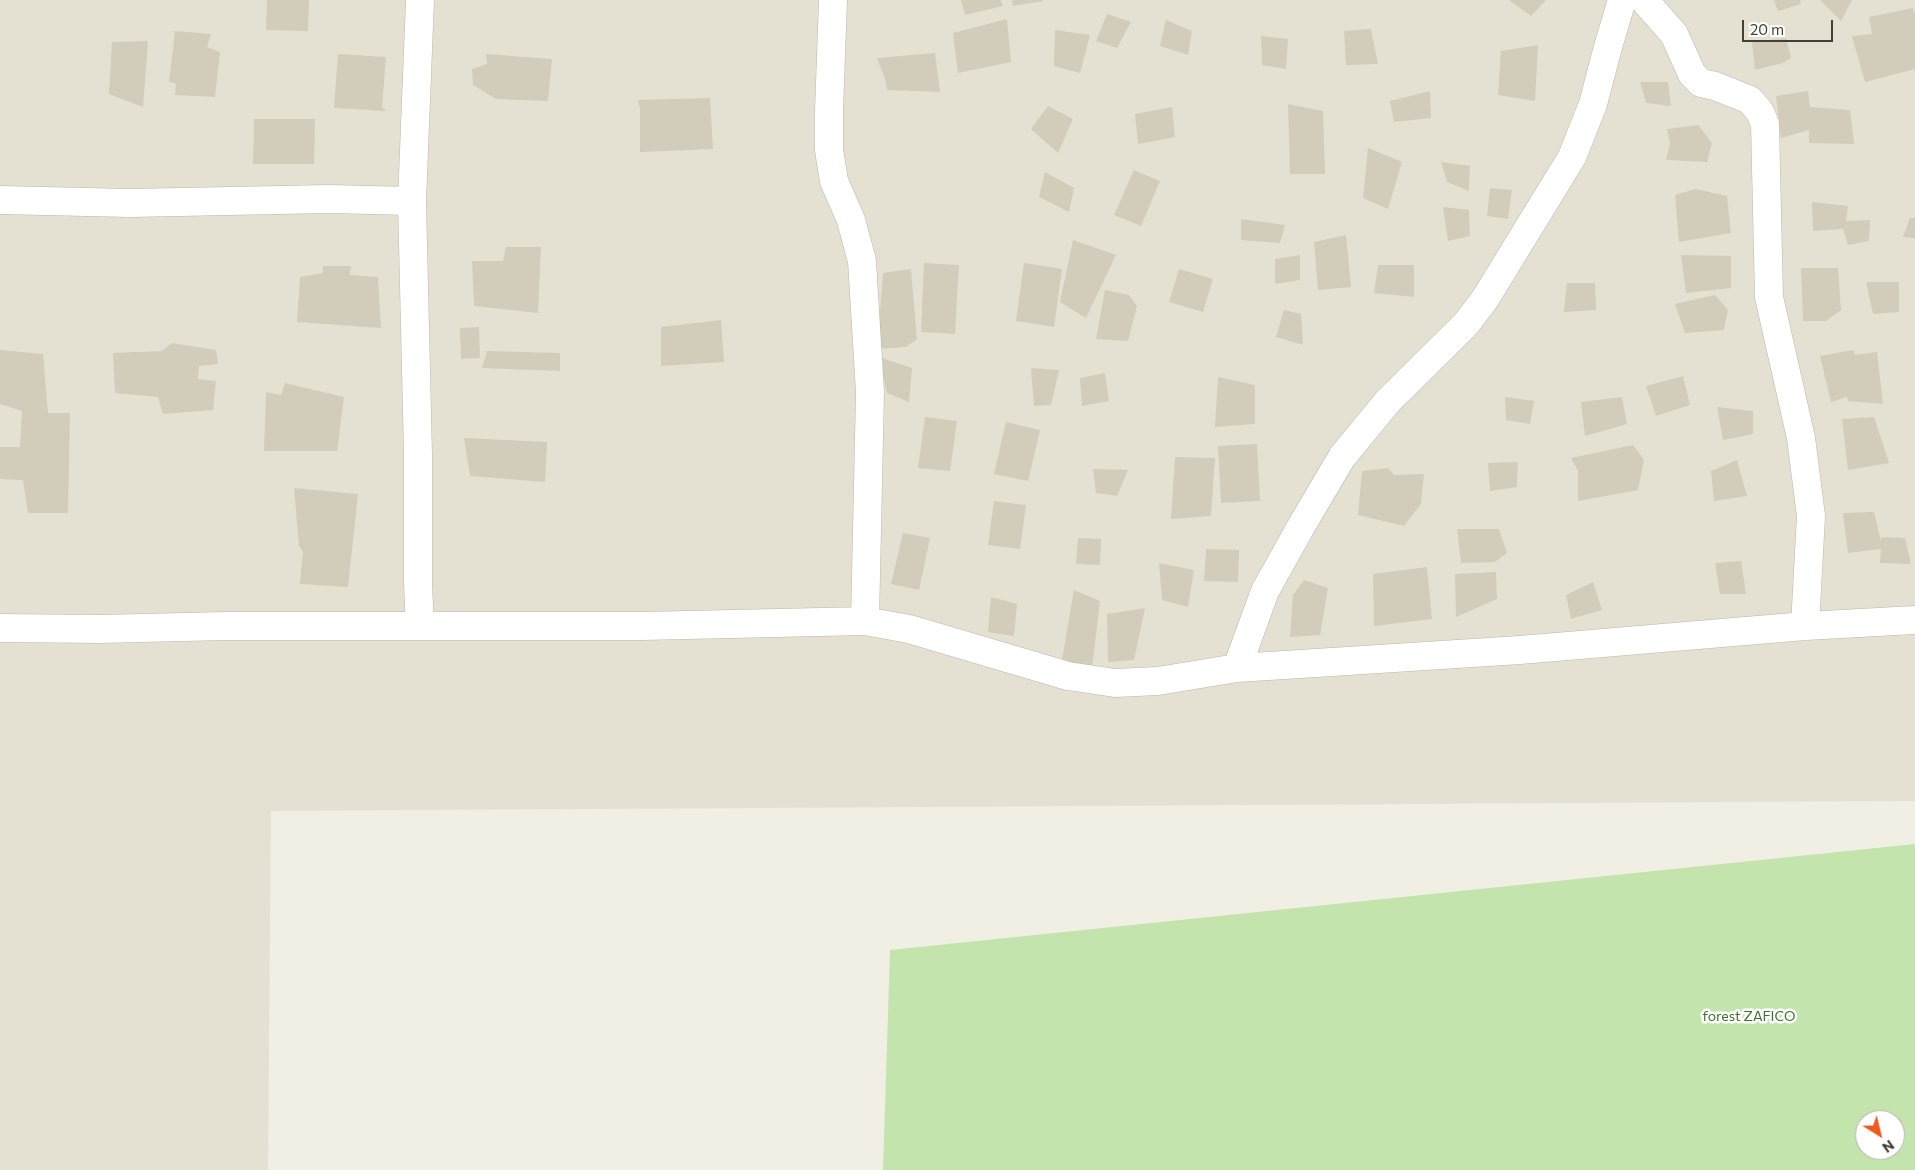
<!DOCTYPE html>
<style>
body{margin:0}
#map{position:relative;width:1915px;height:1170px;overflow:hidden;background:#f1efe4;font-family:Commissioner,sans-serif}
canvas{display:block}
.north{position:absolute;left:1855px;top:1110px;width:50px;height:50px;box-sizing:border-box;background:#fff;border:1px solid #b3b2ae;border-radius:50%;rotate:144deg;font-size:14px;font-weight:700;line-height:20px;text-align:center;color:#423f34}
.north::after{content:'';display:block;margin:auto;width:18px;height:22px;background:#ee5a1d;clip-path:polygon(50% 0,100% 100%,50% 72%,0 100%)}
.scale{position:absolute;left:1742px;top:20px;width:91px;height:22px;box-sizing:border-box;border:2px solid #423f34;border-top:0;padding-left:6px;font-size:15px;line-height:18px;white-space:nowrap;color:#423f34;-webkit-text-stroke:4px #fff;paint-order:stroke}
</style>
<div id="map">
<canvas width="1915" height="1170"></canvas>
<div class="north">N</div>
<div class="scale">20 m</div>
</div>
<script>
const c = document.querySelector('canvas').getContext('2d');
c.lineJoin = 'round';
function fill(path, color) { c.fillStyle = color; c.fill(path, 'evenodd'); }
function trace(path, color, width, dash) { c.strokeStyle = color; c.lineWidth = width; c.lineCap = dash ? 'butt' : 'round'; c.setLineDash(dash || []); c.stroke(path); }
function label(font, color, halo, rows, align = 'center') {
  c.font = font + ' Commissioner,sans-serif'; c.lineWidth = 5; c.setLineDash([]); c.textBaseline = 'middle'; c.strokeStyle = halo; c.fillStyle = color; for (const [text, x, y, turn = 0] of rows) {
    c.save(); c.translate(x, y); c.rotate((+turn || 0) * Math.PI / 180); c.textAlign = isNaN(turn) ? turn : align; if (halo) c.strokeText(text, 0, 0); c.fillText(text, 0, 0); c.restore();
  }
}
fill(new Path2D(`
 M0,0H1915V801L271,811L268,1170H0Z`), '#e5e1d2');
fill(new Path2D(`
 M1915,844V1170H883L890,950ZM1865,1120H1895V1150H1865Z`), '#c4e4ae');
fill(new Path2D(`
 M267,0H309L308,31L266,30Z
 M961,0H1001L1003,6L965,15Z
 M1012,0H1043V1L1013,6Z
 M1509,0H1546L1531,16Z
 M1774,0H1800L1801,4L1778,11Z
 M1820,0H1852L1841,21Z
 M1913,8L1915,14V69L1865,82L1852,36L1872,34L1869,17Z
 M1107,14L1131,22L1117,48L1096,41Z
 M1007,19L1011,62L958,73L953,33Z
 M1166,20L1192,31L1188,55L1160,46Z
 M1371,29L1378,64L1346,65L1344,31Z
 M1055,30L1090,35L1080,73L1054,66Z
 M175,31L211,34L207,47L220,52L215,97L175,95L176,83L169,82Z
 M1261,36L1288,39L1286,69L1262,65Z
 M1786,38L1791,58L1783,63L1755,70L1752,42Z
 M148,41L143,107L109,94L112,42Z
 M1538,45L1535,101L1498,95L1501,51Z
 M935,53L940,92L887,90L885,79L877,58Z
 M338,54L386,57L382,108L387,111L334,108Z
 M486,54L552,59L548,101L496,99L473,85L472,69L487,64Z
 M1640,82H1668L1671,106L1646,103Z
 M1430,91L1431,118L1394,122L1390,101Z
 M1808,91L1810,107L1850,110L1854,144L1809,143V130L1781,138L1776,96Z
 M710,98L713,149L640,152V109L638,100Z
 M1288,104L1323,111L1325,174H1290Z
 M1048,106L1073,119L1058,153L1031,129Z
 M1172,107L1175,137L1138,144L1135,114Z
 M254,119H315L314,164H253Z
 M1698,125L1712,143L1707,162L1666,160L1670,143L1667,129Z
 M1368,148L1402,162L1388,209L1363,198Z
 M1441,162L1470,166L1469,191L1447,182Z
 M1134,170L1160,181L1141,226L1114,215Z
 M1045,172L1074,188L1069,212L1039,197Z
 M1490,188L1512,190L1508,219L1487,216Z
 M1696,189L1727,196L1731,233L1679,242L1675,195Z
 M1812,202L1848,206L1846,221L1870,220L1869,241L1848,245L1843,229L1813,231Z
 M1443,207L1469,210L1470,236L1448,241Z
 M1910,218H1915V238L1903,237Z
 M1241,219L1285,225L1280,243L1241,240Z
 M1346,235L1351,287L1318,290L1314,242Z
 M1073,240L1116,255L1086,318L1060,302Z
 M506,247H541L538,313L474,306L472,261H503Z
 M1300,255V280L1275,284V259Z
 M1681,255L1731,256V288L1686,293Z
 M924,263L959,265L955,334L921,332Z
 M1024,263L1062,269L1054,327L1016,321Z
 M1378,265H1414V297L1374,293Z
 M323,266H351L350,275L378,277L381,328L297,322L300,277L323,273Z
 M1801,268H1838L1841,310L1826,321H1803Z
 M911,269L917,339L906,347L877,349L883,273Z
 M1179,269L1213,279L1203,312L1169,302Z
 M1866,282H1899V312L1873,314Z
 M1567,283H1595L1596,310L1564,312Z
 M1105,290L1129,295L1137,306L1128,341L1096,339Z
 M1715,295L1728,310L1724,330L1685,333L1675,304Z
 M1284,310L1301,314L1303,345L1276,337Z
 M721,320L724,362L661,366V327Z
 M479,327L480,358L461,359L460,328Z
 M172,343L216,350L218,364L199,366L198,379L216,381L213,410L163,414L158,397L115,393L113,353L162,351Z
 M0,350L43,354L48,413H70L68,513H28L23,480L0,479V447H20L22,411L0,404Z
 M1853,350L1855,355L1877,352L1883,404L1848,401L1847,397L1831,402L1820,356Z
 M487,351L560,353V371L482,368Z
 M879,357L912,368L909,402L887,393Z
 M1031,368L1059,370L1051,405L1034,406Z
 M1105,373L1109,401L1082,406L1080,378Z
 M1683,376L1690,405L1656,416L1646,386Z
 M1218,377L1255,385V424L1215,427Z
 M285,383L344,397L337,451H264L266,392L281,395Z
 M1505,397L1534,401L1530,424L1506,420Z
 M1622,397L1627,424L1585,436L1581,402Z
 M1717,407L1753,411V434L1723,440Z
 M925,417L957,421L950,471L918,468Z
 M1874,417L1889,463L1848,470L1842,419Z
 M1006,422L1040,430L1028,481L994,474Z
 M464,438L547,442L545,482L470,476Z
 M1257,444L1260,501L1221,503L1218,446Z
 M1633,445L1644,460L1638,490L1578,501V471L1571,458Z
 M1175,457L1215,458L1211,516L1171,519Z
 M1737,460L1747,496L1714,501L1711,471Z
 M1518,462L1517,487L1490,491L1488,463Z
 M1388,468L1394,475L1424,474L1421,504L1404,526L1358,515L1362,471Z
 M1093,469L1128,470L1117,496L1096,493Z
 M294,488L358,494L348,587L300,584L303,552L299,546Z
 M994,501L1026,505L1020,549L988,545Z
 M1874,512L1881,542V537L1905,538L1911,564L1880,563L1881,549L1848,553L1843,513Z
 M1457,529H1499L1507,553L1495,562L1461,563Z
 M903,533L930,538L919,590L891,584Z
 M1078,538L1101,539L1100,565L1076,564Z
 M1206,549L1239,550L1238,582L1204,581Z
 M1741,561L1746,594H1720L1715,563Z
 M1159,563L1194,570L1188,607L1162,600Z
 M1427,567L1432,619L1374,626L1373,574Z
 M1496,572L1497,599L1456,617L1455,574Z
 M1304,580L1328,588L1320,635L1290,637L1293,595Z
 M1593,582L1602,610L1571,619L1566,595Z
 M1074,590L1100,601L1092,669L1062,660Z
 M991,597L1017,604L1014,636L988,632Z
 M1145,608L1134,660L1108,662L1107,614Z`), '#d2ccba');
const minor = new Path2D(`
 M833,0L829,111V150L834,181L851,220L862,261L870,392L865,621
 M1644,0L1674,34L1692,74L1701,83L1715,86L1750,100L1760,112L1765,124L1769,297L1801,438L1811,516L1805,626
 M0,200L130,203L328,199L412,201
 M420,626L418,584V455L412,201L420,0
 M0,628L100,629L226,626H642L865,621L909,629L1068,676L1115,683L1158,681L1237,668L1520,650L1805,626L1915,620
 M1237,668L1265,591L1303,523L1342,457L1388,401L1466,324L1485,299L1572,157L1593,104L1608,47L1622,0`);
trace(minor, '#bcb7a7', 29);
trace(minor, '#fff', 28);
label('14px', '#3c702b', '#fff', [
 ["forest ZAFICO",1749,1016]
]);
</script>
